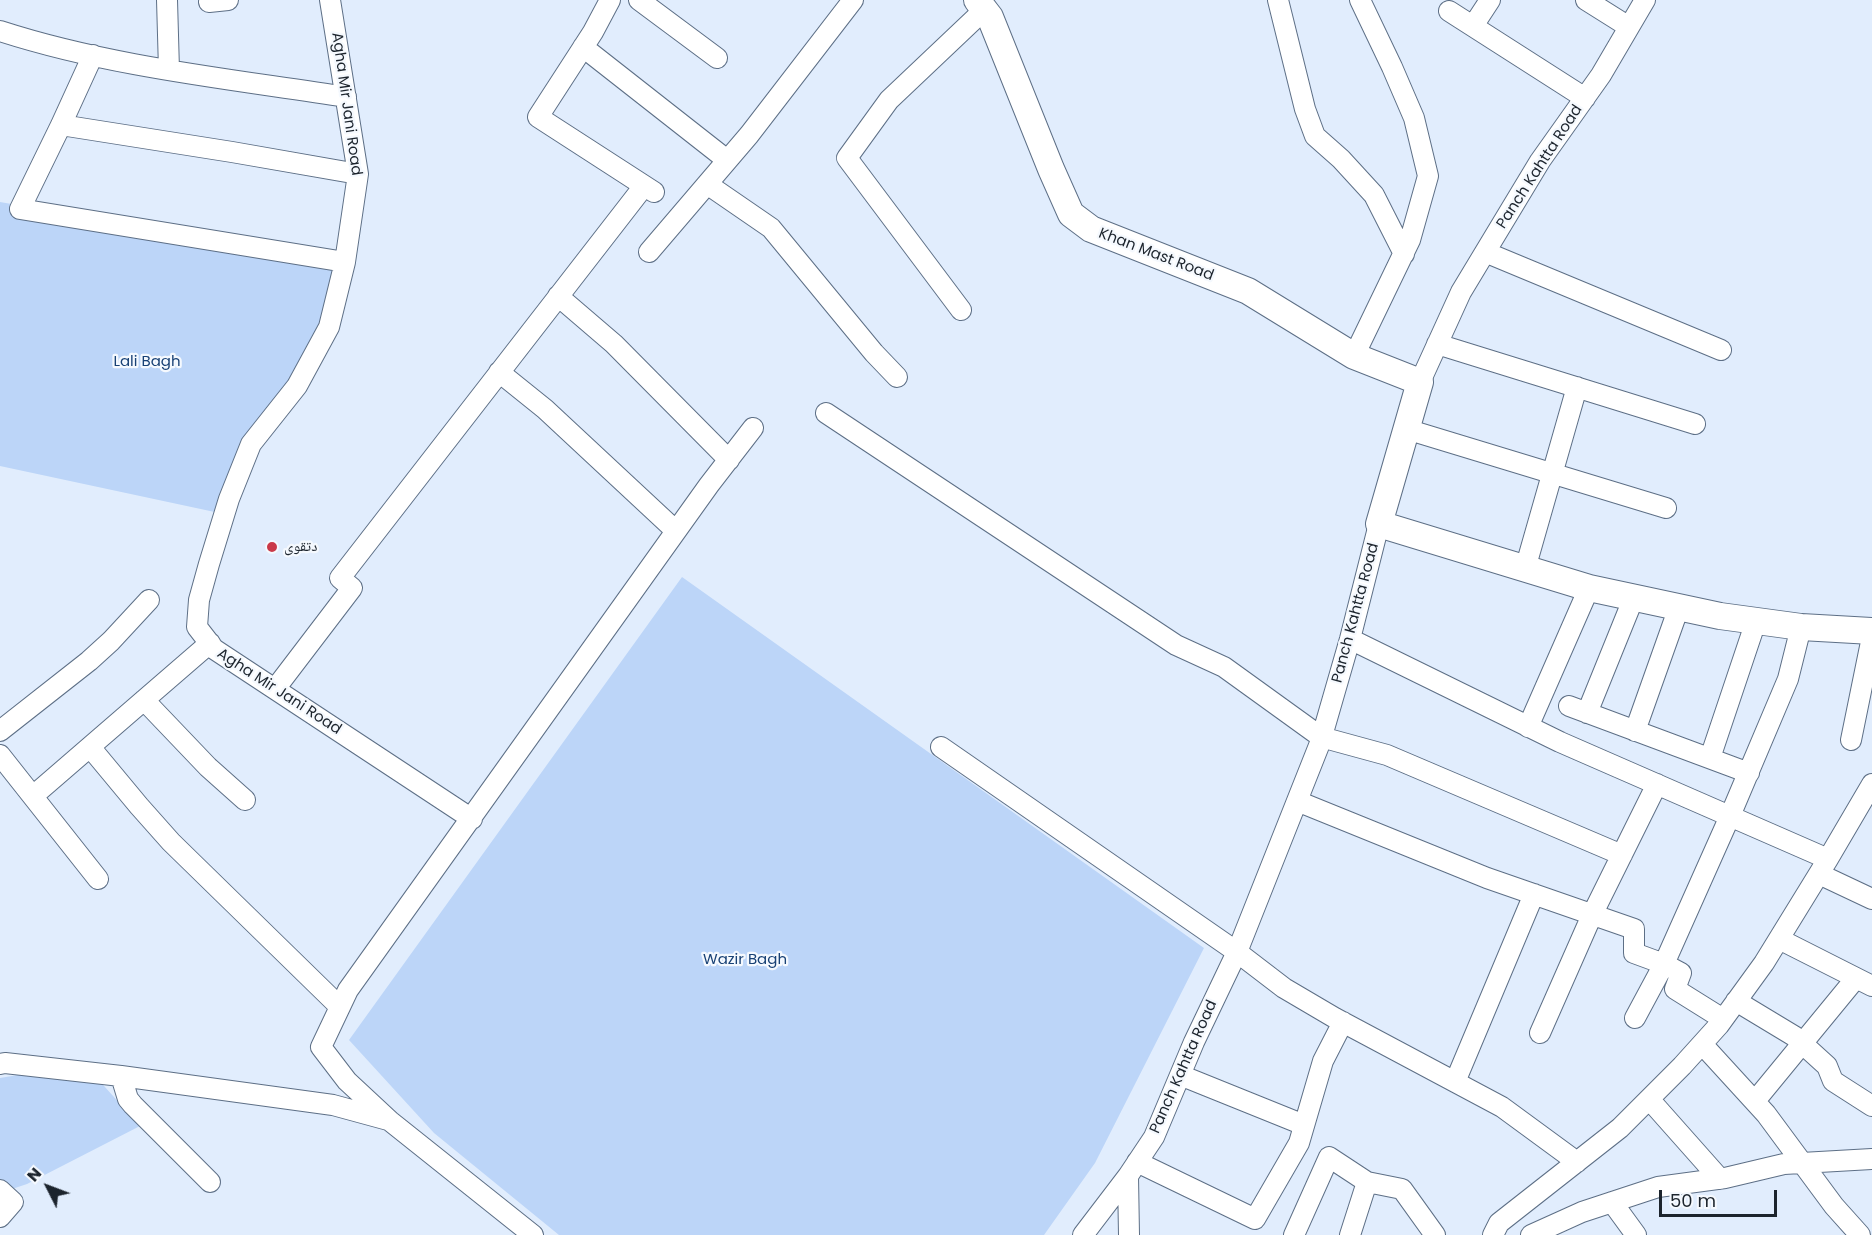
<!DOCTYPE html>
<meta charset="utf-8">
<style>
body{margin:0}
#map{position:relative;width:1872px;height:1235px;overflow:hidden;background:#e1edfd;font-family:Poppins,sans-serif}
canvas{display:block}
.north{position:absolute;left:18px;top:1157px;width:60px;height:60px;-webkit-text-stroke:4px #f5f9fe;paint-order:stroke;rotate:312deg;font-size:16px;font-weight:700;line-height:24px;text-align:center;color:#1c242d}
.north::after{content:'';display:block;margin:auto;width:21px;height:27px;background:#1c242d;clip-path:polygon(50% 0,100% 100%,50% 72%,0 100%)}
.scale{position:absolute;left:1659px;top:1190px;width:118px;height:27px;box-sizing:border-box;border:3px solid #1c242d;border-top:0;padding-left:8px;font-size:18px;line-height:21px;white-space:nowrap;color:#1c242d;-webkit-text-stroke:4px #f5f9fe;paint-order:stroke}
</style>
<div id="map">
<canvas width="1872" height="1235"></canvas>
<div class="north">N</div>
<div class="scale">50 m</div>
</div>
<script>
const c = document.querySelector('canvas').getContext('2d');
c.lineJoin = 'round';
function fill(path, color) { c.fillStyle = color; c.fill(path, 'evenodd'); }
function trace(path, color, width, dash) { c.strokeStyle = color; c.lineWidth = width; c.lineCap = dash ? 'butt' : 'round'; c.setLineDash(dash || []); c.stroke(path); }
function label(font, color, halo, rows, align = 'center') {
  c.font = font + ' Poppins,"Noto Naskh Arabic",sans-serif'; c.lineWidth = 4.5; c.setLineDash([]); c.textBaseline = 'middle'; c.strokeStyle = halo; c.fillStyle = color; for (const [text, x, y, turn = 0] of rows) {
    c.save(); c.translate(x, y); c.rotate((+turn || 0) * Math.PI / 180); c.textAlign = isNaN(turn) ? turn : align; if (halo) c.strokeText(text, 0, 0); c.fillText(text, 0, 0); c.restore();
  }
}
fill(new Path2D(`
 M0,202L345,262L329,327L251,444L224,514L0,466Z
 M682,577L1204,948L1095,1163L1044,1235H559L434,1133L349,1040Z
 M30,1073L96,1077L140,1126L27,1184L0,1193V1078Z`), '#bcd5f8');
const minor = new Path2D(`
 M167,0L169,70
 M330,0L358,174L345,262L329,327L297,386L251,444L229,499L209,564L199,600L197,627L214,649L472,819
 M610,0L593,32L538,117L654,192
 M639,0L717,58
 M1278,0L1305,109L1315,136L1341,159L1374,195L1404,254
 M1586,0L1629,27
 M209,2L228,0
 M1449,11L1585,98
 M1473,26L1490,0
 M0,31C111,67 231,79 346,97
 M583,47L727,160
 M93,55L61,125L20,209L345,262
 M61,125L232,152L358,174
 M707,184L771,228L874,353L897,377
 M649,252L749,135L853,0
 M1485,252L1721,350
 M558,296L614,344L729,460
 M961,310L847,158L889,100L984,10
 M1437,344L1695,424
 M1354,356L1410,240L1428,176L1414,118L1392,67L1360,0
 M499,372L545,409L676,531
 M1420,382L1461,292L1540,161L1601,75L1645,0
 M826,413L1176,645L1224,667L1321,737L1387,755L1622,855
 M1406,429L1666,508
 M1525,569L1577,387
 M1350,639L1560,742L1828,859
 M275,689L352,588L340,578L644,186
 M144,700L208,767L245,800
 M1569,706L1749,773
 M1587,713L1634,597
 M1528,727L1589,588
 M0,731L89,661L111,641L149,600
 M1635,731L1679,607
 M1851,740L1872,637
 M90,747L139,806L171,842L340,1007
 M941,747L1237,952L1284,988L1335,1018L1502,1107L1577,1162
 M0,755L98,879
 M1710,758L1756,621
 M33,796L210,643
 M1297,801L1487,878L1634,929V953L1664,964L1681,973L1675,989L1723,1019
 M1819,874L1872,899
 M1779,939L1872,986
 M1736,1001L1794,1036L1827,1066L1833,1081L1872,1106
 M1635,1018L1664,964L1730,816L1788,679L1801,627
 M1540,1033L1592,915L1657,784
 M1702,1044L1766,1114L1834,1206L1860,1235
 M0,1064L5,1063L121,1076L333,1105L388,1120
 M1180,1075L1304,1125
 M121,1076L128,1099L133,1105L210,1182
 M1455,1082L1534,894
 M1649,1099L1720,1179
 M1755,1101L1856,978
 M1137,1162L1255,1219L1299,1143L1323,1061L1343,1022
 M1128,1176L1129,1235
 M0,1190L13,1202L0,1217
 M1612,1202L1636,1235
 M533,1235L390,1121L347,1081L321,1047L348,990L709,485L753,428
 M1083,1235L1128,1176L1154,1137L1194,1042L1237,952L1320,743L1350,639L1379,524
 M1294,1235L1329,1157L1367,1182L1402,1189L1435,1235
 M1350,1235L1367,1182
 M1493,1235L1499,1223L1620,1128L1682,1066L1719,1025L1764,963L1828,859L1872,784
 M1531,1235L1582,1212L1658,1187L1725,1178L1784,1164L1872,1159`);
const major = new Path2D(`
 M977,0L990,17L1051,169L1071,214L1091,229L1248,291L1354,356L1420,382L1379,524L1589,588L1720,616L1801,627L1872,631`);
trace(minor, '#5d6f86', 22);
trace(major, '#5d6f86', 28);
trace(minor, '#fff', 20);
trace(major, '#fff', 26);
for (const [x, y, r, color] of [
 [272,547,6,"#ca3948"]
]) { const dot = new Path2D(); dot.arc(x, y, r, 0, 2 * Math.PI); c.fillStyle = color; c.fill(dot); trace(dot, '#f5f9fe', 2); }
label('15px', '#1c242d', '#f5f9fe', [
 ["Agha Mir Jani Road",346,104,82],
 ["Panch Kahtta Road",1540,167,-57],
 ["Khan Mast Road",1156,255,21],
 ["Panch Kahtta Road",1356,613,-75],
 ["Agha Mir Jani Road",279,692,33],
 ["Panch Kahtta Road",1184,1067,-66]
]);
label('15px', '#184175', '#f5f9fe', [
 ["Lali Bagh",147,362],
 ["Wazir Bagh",745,960]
]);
label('15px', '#1c242d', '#f5f9fe', [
 ["دتقوى",284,547]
], 'left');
</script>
